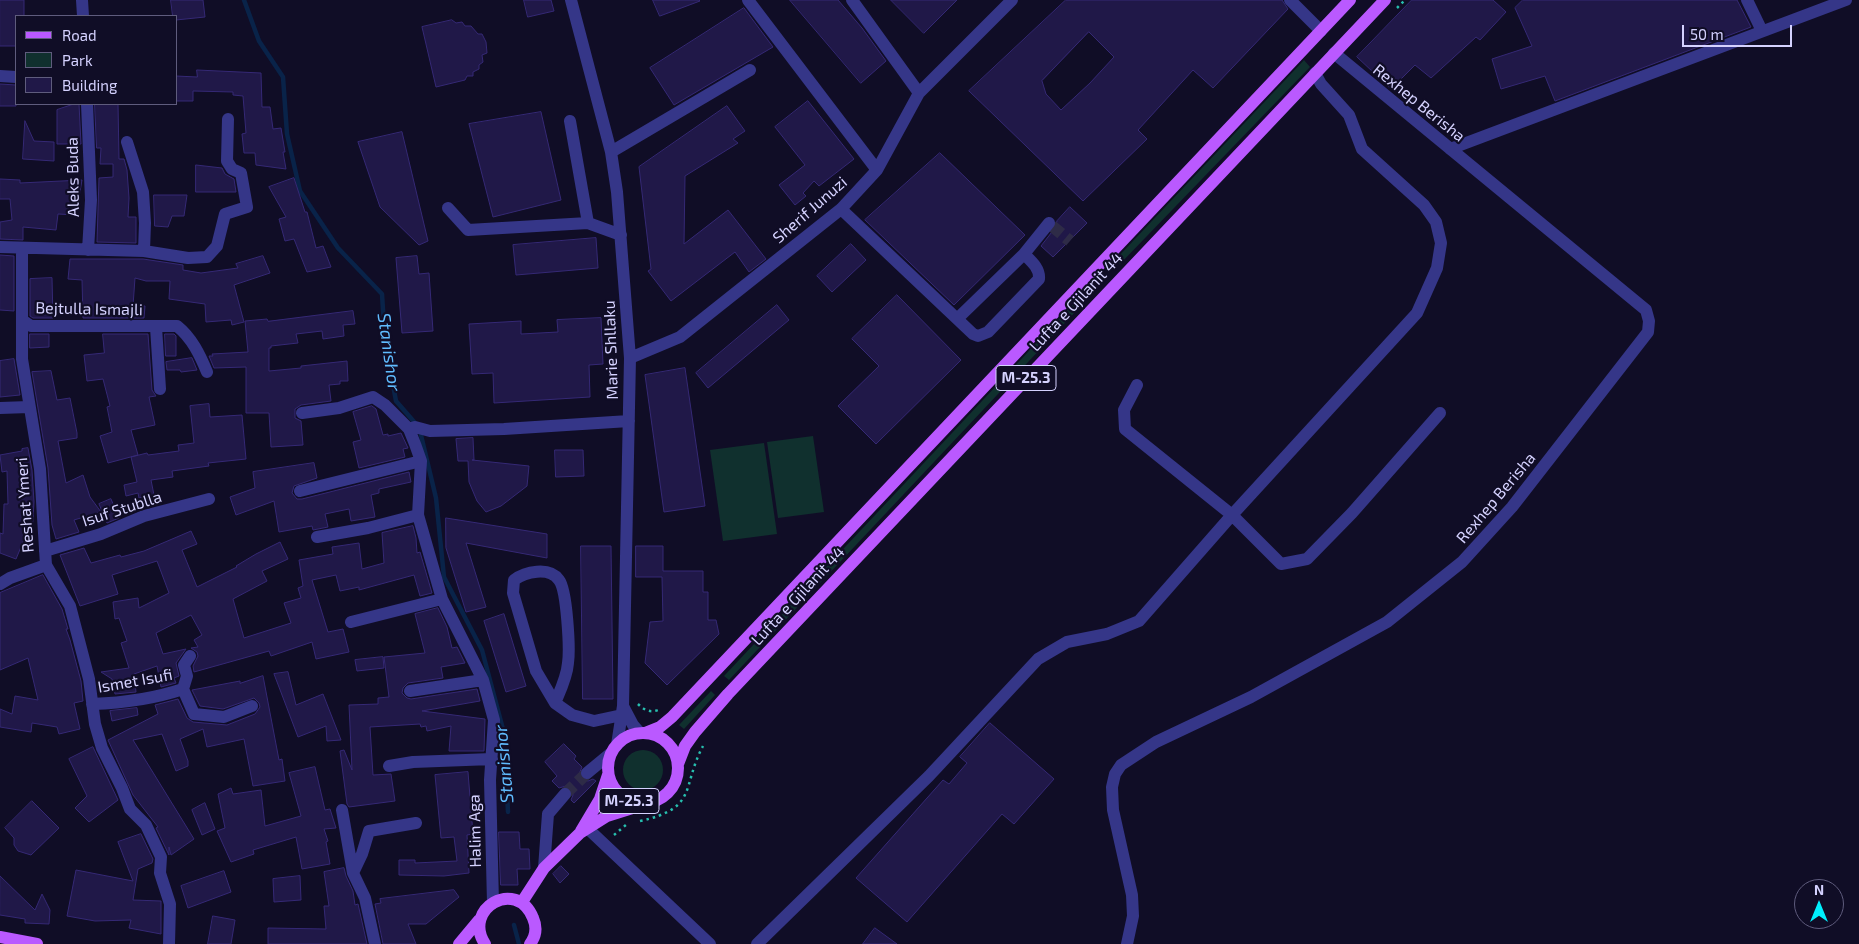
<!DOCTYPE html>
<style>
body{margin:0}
#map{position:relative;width:1859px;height:944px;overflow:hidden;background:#100d26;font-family:"Exo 2",sans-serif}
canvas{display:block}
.legend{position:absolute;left:15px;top:15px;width:162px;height:90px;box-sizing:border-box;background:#100d26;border:1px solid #5f5c7d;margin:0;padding:6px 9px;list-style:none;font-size:15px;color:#d5d2ff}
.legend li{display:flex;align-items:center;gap:10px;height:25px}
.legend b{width:25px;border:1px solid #5f5c7d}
.north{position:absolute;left:1794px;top:879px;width:50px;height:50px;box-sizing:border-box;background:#100d26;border:1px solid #5f5c7d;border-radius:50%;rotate:0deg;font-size:14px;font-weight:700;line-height:20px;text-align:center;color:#d5d2ff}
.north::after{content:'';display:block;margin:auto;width:18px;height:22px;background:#00effd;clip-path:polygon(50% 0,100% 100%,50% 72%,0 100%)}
.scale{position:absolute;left:1682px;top:25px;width:110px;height:22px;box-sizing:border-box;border:2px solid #d5d2ff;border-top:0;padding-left:6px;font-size:15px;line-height:18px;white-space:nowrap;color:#d5d2ff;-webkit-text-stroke:4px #100d26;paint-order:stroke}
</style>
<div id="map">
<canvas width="1859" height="944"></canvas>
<ul class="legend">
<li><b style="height:6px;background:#ba59ff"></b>Road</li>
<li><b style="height:14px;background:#10302e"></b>Park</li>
<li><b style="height:14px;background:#201848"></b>Building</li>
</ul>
<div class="north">N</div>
<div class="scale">50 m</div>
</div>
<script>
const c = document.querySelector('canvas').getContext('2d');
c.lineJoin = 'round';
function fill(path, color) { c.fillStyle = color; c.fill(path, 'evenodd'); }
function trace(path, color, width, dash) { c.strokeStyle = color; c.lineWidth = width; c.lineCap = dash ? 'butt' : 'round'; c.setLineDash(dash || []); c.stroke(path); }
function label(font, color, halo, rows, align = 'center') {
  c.font = font + ' "Exo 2",sans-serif'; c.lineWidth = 4.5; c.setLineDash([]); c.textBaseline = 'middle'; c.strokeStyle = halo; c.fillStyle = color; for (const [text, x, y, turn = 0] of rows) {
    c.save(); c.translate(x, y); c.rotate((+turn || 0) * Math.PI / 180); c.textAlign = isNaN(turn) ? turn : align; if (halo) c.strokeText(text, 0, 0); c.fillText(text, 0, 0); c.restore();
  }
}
fill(new Path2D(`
 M1304,60L1310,67L1120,264L1116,259Z
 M1088,288L1093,293L729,680L724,676Z
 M813,436L824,512L778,518L767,442Z
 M764,443L777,534L723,541L710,450Z
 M711,691L715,695L684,729L679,725Z
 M623 770a20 20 0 1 1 40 0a20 20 0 1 1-40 0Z`), '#10302e');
trace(new Path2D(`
 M244,0L259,41L283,77L287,134L300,191L338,248L382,294L385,342L396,401L416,424
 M420,431L436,498L444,577L482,650L504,733L508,812
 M514,925L519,944`), '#092349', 4.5);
const building = new Path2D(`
 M0,0H24V16H16V46H0Z
 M171,0H203L205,17L176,20V16H173Z
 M524,0H551L554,11L528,17Z
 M653,0H699L700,1L660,16Z
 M790,0H838L862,28L886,61L861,83Z
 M891,0H957L924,33Z
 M1066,0H1282L1288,9L1213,88L1193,70L1138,130L1147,139L1083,201L969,91ZM1089,32L1114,57L1090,83L1061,110L1046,94L1042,81Z
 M1412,0H1493L1506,12L1480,40L1476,37L1431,78L1415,65L1391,89L1357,57Z
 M1523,0H1737L1751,27L1555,101L1545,76L1501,89L1492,59L1532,46L1515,8Z
 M744,8L773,47L674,105L650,68Z
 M452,20L456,23L462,22L465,26H471L478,34H482L486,42L487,53L482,55L483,62L479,65V69L473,72V76H467L465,80L436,87L422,27Z
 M197,70L261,73L262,107H270L273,129L281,128L285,152H283L286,169L256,165L255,153H244L242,134L246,133L243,96L233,95V92L193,91V101H176V76L197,77Z
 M0,84L16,85V106H0Z
 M808,101L854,159L819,186L814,181L803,193L806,196L795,205L779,185L805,165L775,127Z
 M74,104H79L81,144H57V110Z
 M95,104H118L119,159H124L127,170L129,198L128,217H136V243L97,242L99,178L113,177V164H100L101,148H97Z
 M727,106L745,131L733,139L738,143L685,176L684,244L728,210L766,259L749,272L735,252L671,301L648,271L651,269L639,167Z
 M541,112L561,200L493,217L469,124Z
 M25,121L34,141L54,142V161L23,159Z
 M402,132L428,241L419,245L380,207L358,142Z
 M940,153L1025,235L954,305L865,220Z
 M196,165L222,168L225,174L234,179L236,192H196Z
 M294,178L305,212H307L316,248L323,246L331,267L307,272L294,239L285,241L279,219L286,217L269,187Z
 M0,179L20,180V183L82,180L76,215L58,214L56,230L23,227V240L0,239V222L12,220L10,199H0Z
 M154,195H187L184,216H172L168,227L155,226Z
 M1070,207L1087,223L1053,257L1041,246L1055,228L1057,221Z
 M596,238L598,268L516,275L513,245Z
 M851,244L866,260L832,292L817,276Z
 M0,255L14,256V311L0,310Z
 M263,256L270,273L234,285L244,322L232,325L231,320L206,322L205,304L169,299L170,281H146L135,278L133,306H145L144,318H83L82,280L68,279L70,259H143L183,265V270L201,273L238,268L236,264Z
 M417,256L419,274L429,273L433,331L402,333L396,258Z
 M52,278L53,318H33L30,316V279Z
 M897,295L961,360L876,444L838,406L879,366L852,339Z
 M777,305L789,320L708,388L696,373Z
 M353,311L355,324L343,325L344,336L323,339L322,331L296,334L298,343L271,346V348H269V371L301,368V366L347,361L348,381H340V384L329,385L331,401L301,405L295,409V418L301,421L303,445L271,447L269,413H246V367L214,368L209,356H213L212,354L248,352L245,321L267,319L268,321Z
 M601,318L603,364L589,365L590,397L494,403L493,373L472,374L469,324L521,321V334L558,332L557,320Z
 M30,334H49V347L30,348Z
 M103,334H148L152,390L156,396L149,397L155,425L131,430L138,455L108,463L100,436L112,432L107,407L110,406L103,379L87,381L84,355L104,353Z
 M165,334H174L176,336V356H166Z
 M192,358L197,370L181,372L180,370H167L166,362Z
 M14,359L20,395L0,397V361Z
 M685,368L705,506L664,512L645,375Z
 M51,371L57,400L70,398L77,433V438L58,441L66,483L83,475L90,497L101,512L74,520L79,532L56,539L52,525L48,468L32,372Z
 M209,404L210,417L242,415L246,459L208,463L209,466L172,471L173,477L151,480L154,495L139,498L138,493L126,496L124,485L137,482L131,457L147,453L148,455L179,451L178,445L194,443L190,406Z
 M372,406L376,409L383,435L388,434V436L401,433L408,448L403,449L405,457L359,468L353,442L361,440L353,412Z
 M473,438L474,460H472L529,466L527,486L501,506L486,512L477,501L469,482L468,461H458L456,439Z
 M28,448L32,470L34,502L32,535H26L16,559L0,553V533L3,534L4,504H8L7,471L2,472L0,455L22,451V449Z
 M555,450H583L584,476L556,477Z
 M314,463L317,478L294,486L292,493L297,499H302L409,472L411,482L379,489V493L371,495L375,517L351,521L349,509L325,514L328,527L313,530L312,526L279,532L274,501L236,515L230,497L255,488L253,472Z
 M111,499L119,518L107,523L99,504Z
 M446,518L547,534V558L466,543L486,607L466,612L446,548Z
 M413,526L416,538L417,553L420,552L432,593L420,596L414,575L359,590V587L340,591L336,575L312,580L328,632L343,629L349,652L316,659L312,642L271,656L269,651L194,672L193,666L198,656L197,652L191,648L198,647L194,640L202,635L191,615L156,633L163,654L186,649L176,663L179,676L174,678L176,683L161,687L157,666L134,674L136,692L115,694L112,679L101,672L129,668L121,643L127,641L119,618L115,619L113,602L138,598L139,608L169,593L157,561L112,575L118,594L80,606L60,555L84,548L91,563L120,555L121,557L144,551L191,531L197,544L182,550L197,587L237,567L236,566L256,554L280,542L288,559L262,571L267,581L233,599L244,638L291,623L284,603L301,598L298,588L303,586L299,560L333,554L332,547L359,543L362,569L384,563L382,533Z
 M581,546H611L613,699H583Z
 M636,546H663V571H703V592H708V620H716L719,634L667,685L645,663L650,622L663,621L662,577H636Z
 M43,575L62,609L68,629H66L70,640L81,681L83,701L74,703L80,729L59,734L57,727L32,723L31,732L0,727V709L12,714L15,696L38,700L28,658L0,670V593Z
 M438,608L447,627L452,648L457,647L465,663L441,667L443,678L408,683L403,688L402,693L407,698L411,699L477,689L480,701L422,711L485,719L484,751H449L451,726L427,731L426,726L421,727L420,724L370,727L373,775L391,774L395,801L349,807L347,804L340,751L344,750L352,770L349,705L378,704V698L389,697L384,657L425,653L415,614Z
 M504,614L526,686L506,692L484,621Z
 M383,657L384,668L357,671L355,660Z
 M288,672L296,705L323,694L341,740L327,741L326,726L298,737L274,674Z
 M263,676L279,760L282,759L285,781L253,786L244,739L207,747L203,729L180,739L188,761V766L176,771L162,734L133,740L194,839L171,855L169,847V855L156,828L158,827L133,795L108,740L158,714L155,705L178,699L187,718L193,722L227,725L255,714L260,707L259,703L254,698L223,709L200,706L192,690L240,681V683Z
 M137,708L138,715L112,721L110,711Z
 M990,723L1054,779L1014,824L1002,814L907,922L856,878L943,780L949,784L967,763L960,757Z
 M564,744L576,756L574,759L582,767L579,774L581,779L588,781L593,779L596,781L574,803L571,800L573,795L571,788L566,786L559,788L552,781L557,776L545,762Z
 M93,747L118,800L89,822L75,808L87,796L69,759Z
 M315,767L325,810L330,809L336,828L324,829L328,841L326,842L330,864L302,869L296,837L253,850L254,854L231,862L217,831L225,828L218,794L231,788L233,794L261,790L265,826L301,816L289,773Z
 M468,772L473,834L467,835L469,873L444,876L399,875V860H415V863L457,861L454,837L441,838L435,775Z
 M32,801L59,828L31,855L18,851L14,845V838L5,828Z
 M205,803L215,829L202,835L192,810Z
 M499,832H519L520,849H529L530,869H517L518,885H501Z
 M141,834L153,859L152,863L138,869L133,900L161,901V934L129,928L131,920L95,921L67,916L76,870L133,881L118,842Z
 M561,866L569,874L560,883L553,874Z
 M344,868L346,876L353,891L355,905L358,904L367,944H268V928L326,929L324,906H329L324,872Z
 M224,871L231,892L188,908L181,886Z
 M0,876L35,910L42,894L50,910L49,924L25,923V919L0,915Z
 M300,876L301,900L274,902L273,879Z
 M454,890L459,897L426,924H408L416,944H383L375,904L381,903L380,899Z
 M213,916L235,920L231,944H208Z
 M875,928L897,944H863Z`);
fill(building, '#201848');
trace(building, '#352975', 1);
trace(new Path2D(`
 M1052,226L1070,241
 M565,794L587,773`), '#2e2b47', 12, [12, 6]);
trace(new Path2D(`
 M1397,8L1405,0
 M638,704C644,710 650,713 658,710
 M640,821C699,808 681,787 703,746
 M614,835L627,824`), '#27beae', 2.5, [2.5, 4]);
trace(new Path2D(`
 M82,0L83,16
 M571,0L611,152L617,192L630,358L623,706L617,745
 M748,0L877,170
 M852,0L919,93
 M1290,0L1321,31
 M1747,0L1762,31
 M0,76L16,77
 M87,104L91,200L88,250
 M570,121L588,223
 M127,142L143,192L145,223L144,251
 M1450,149L1846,0
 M611,152L750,70
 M448,208L468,230L588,223L621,235
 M841,209L973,334L978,336L988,332L1039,279C1040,268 1031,261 1024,254
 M0,247L144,251L188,258L207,257L217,246L225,214L247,207L241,173L232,169L227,161L228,119
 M22,248V359L40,469L46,565L70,606L89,679L95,724L102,748L122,788L130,809L146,825L161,857L160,873L170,904L169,944
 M958,318L1024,254L1049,223
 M22,320L31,326H177C192,338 200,355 207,372
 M156,327L160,389
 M630,358L680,337L841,209L877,170L919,93L1012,0
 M1137,385L1124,410L1125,429L1232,515L1281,564L1307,559L1352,513L1440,413
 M0,408L29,407
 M302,413L339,408L373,397L385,405L409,429L415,444L421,461L418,515L442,599L483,680L494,720L490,780L493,903
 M409,429L415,427L430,431L504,429L629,421
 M300,491L421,461
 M317,537L368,528L418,515
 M45,551L101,534L144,516L209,499
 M0,584L10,578L46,565
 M351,622L442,599
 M190,656L184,665L187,676L183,689L194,714L224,717L252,706
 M410,691L483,680
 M555,703C560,691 567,677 568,663C570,649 567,590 559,580C549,566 525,572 514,580L513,593L536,671L555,703L572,715L594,721L622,715
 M92,704C123,703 153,699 183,689
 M623,706L633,725L640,733
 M389,766L413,762L492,759
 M587,773L610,754
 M342,810L353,873L365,898L375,944
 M585,826L710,944
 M544,868L548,814L565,794
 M353,873L362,854L369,831L416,823
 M757,944L929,776L1038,659L1067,642L1107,634L1139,621L1232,515L1417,313L1437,268L1441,243L1436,222L1424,205L1362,149L1349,115L1321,84L1315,73
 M1127,944L1133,916L1132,895L1113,810L1112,787L1115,774L1121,765L1156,742L1251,697L1387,622L1462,562L1512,507L1648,332L1649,321L1646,310L1334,53`), '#353688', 12);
trace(new Path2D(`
 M608 768a35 35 0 1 1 70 0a35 35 0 1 1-70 0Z
 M645,733L660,727L672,717L1350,0
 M678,764L685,746L695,732L728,694L1385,0
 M581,831L600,799L608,775
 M522,902L544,868L580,833L607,816L642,805
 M0,937L37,944
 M459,944L479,920
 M485,944C462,909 516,877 533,918C537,927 536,936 530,944`), '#ba59ff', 12);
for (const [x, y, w] of [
 [1026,378,60],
 [629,801,60]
]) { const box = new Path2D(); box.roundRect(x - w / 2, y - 12.5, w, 25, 4); c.fillStyle = '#100d26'; c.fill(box); trace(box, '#d5d2ff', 1); }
label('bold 15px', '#d5d2ff', null, [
 ["M-25.3",1026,378],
 ["M-25.3",629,801]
]);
label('16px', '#d5d2ff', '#100d26', [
 ["Rexhep Berisha",1419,103,39],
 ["Aleks Buda",73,177,-91],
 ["Sherif Junuzi",810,210,-41],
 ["Lufta e Gjilanit 44",1076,302,-47],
 ["Bejtulla Ismajli",89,309,1],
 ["Marie Shllaku",611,350,-92],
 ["Rexhep Berisha",1496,498,-50],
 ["Reshat Ymeri",25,505,-94],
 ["Isuf Stublla",122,509,-18],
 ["Lufta e Gjilanit 44",798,596,-47],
 ["Ismet Isufi",135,681,-10],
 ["Halim Aga",475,831,-91]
]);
label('italic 18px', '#60bcff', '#100d26', [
 ["Stanishor",389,352,82],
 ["Stanishor",504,764,-95]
]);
</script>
